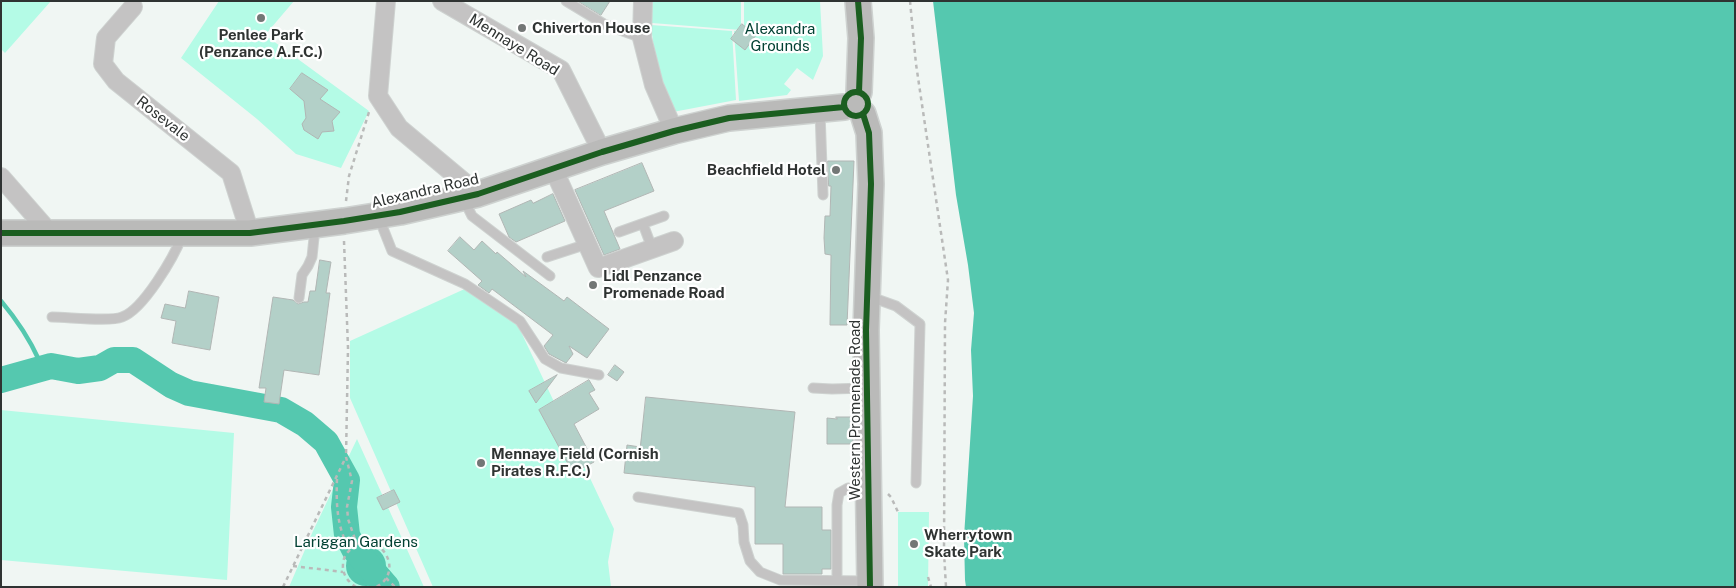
<!DOCTYPE html>
<style>
body{margin:0}
#map{position:relative;width:1736px;height:588px;overflow:hidden;background:#f0f6f3;font-family:"Public Sans",sans-serif}
canvas{display:block}
.frame{position:absolute;inset:0;border:2px solid #2f3332;pointer-events:none}
</style>
<div id="map">
<canvas width="1736" height="588"></canvas>
<div class="frame"></div>
</div>
<script>
const c = document.querySelector('canvas').getContext('2d');
c.lineJoin = 'round';
function fill(path, color) { c.fillStyle = color; c.fill(path, 'evenodd'); }
function trace(path, color, width, dash) { c.strokeStyle = color; c.lineWidth = width; c.lineCap = dash ? 'butt' : 'round'; c.setLineDash(dash || []); c.stroke(path); }
function label(font, color, halo, rows, align = 'center') {
  c.font = font + ' "Public Sans",sans-serif'; c.lineWidth = 4.5; c.setLineDash([]); c.textBaseline = 'middle'; c.strokeStyle = halo; c.fillStyle = color; for (const [text, x, y, turn = 0] of rows) {
    c.save(); c.translate(x, y); c.rotate((+turn || 0) * Math.PI / 180); c.textAlign = isNaN(turn) ? turn : align; if (halo) c.strokeText(text, 0, 0); c.fillText(text, 0, 0); c.restore();
  }
}
fill(new Path2D(`
 M1,1H51L5,53L1,49Z
 M219,1H294L265,35L369,111L341,168L296,154L257,119L181,58Z
 M652,1H741V30L744,29V1H820L823,56L813,80L797,68L784,84L791,90L787,95L739,101L734,31L741,30L652,23Z
 M651,25L732,31L736,100L673,112L658,83Z
 M469,287L514,317L614,529L608,562L611,587H433L350,398V341Z
 M1,410L234,433L227,580L1,560Z
 M357,439L424,587H289L313,531Z
 M898,512H929L928,587H898Z`), '#b4fbe6');
fill(new Path2D(`
 M933,1H1735V587H966L965,580L964,537L973,396L971,350L974,313L968,265L956,195Z
 M346 566a20 20 0 1 1 40 0a20 20 0 1 1-40 0Z`), '#55c8af');
trace(new Path2D(`
 M1,301C17,320 29,338 39,360L51,366`), '#55c8af', 4.5);
trace(new Path2D(`
 M1,380L51,366L78,371L100,368L114,360H133L171,385L189,393L281,410L305,424L326,442L347,480L344,507L347,535L354,549L387,587`), '#55c8af', 26);
const building = new Path2D(`
 M578,1H610L601,15Z
 M742,24L756,35L745,50L731,39Z
 M302,73L328,90L320,99L340,112L332,121L334,131L322,132L318,139L304,130L302,124L306,118L304,101L290,89Z
 M828,161H854L847,325H830L831,255L825,254L824,238L825,216H830L831,186H829Z
 M642,163L654,191L604,211L620,249L604,255L575,190Z
 M553,194L565,221L516,242L509,237L499,214L531,200L533,203Z
 M460,237L474,250L482,241L496,254L497,252L526,277L523,271L564,301L567,297L609,329L587,358L569,346L573,354L566,363L549,354L544,346L553,335L492,289L489,293L478,285L482,281L448,251Z
 M320,260L331,262L326,293H330L319,375L284,370L279,404L264,402L266,388H259L273,297L293,300L298,304L304,302H308L310,291H315Z
 M189,291L219,297L210,350L172,343L176,321L161,318L165,304L185,308Z
 M615,365L624,372L617,381L608,375Z
 M557,375L536,403L529,391Z
 M589,380L595,390L589,393L599,409L574,424L594,462L573,473L539,410Z
 M646,397L795,412L785,507H822V530H831V569H822V574H783V544H755V487L624,473L627,445L640,447Z
 M836,417H853V444H827V418L837,419Z
 M394,490L400,502L383,510L377,498Z`);
fill(building, '#b3d0c8');
trace(building, '#b1b6b4', 1);
const lane = new Path2D(`
 M566,1L604,24L642,38
 M820,112L823,195
 M464,200L472,216L550,276
 M379,218L392,251L465,284L520,321L545,359L561,368L599,375
 M643,224L652,248
 M619,232L664,216
 M547,257L587,244
 M868,296L896,306L920,324L916,483
 M299,298L302,275L308,266L312,257L315,228
 M52,317C68,317 110,322 122,317C143,310 174,257 182,236
 M813,388L832,389L865,388
 M638,497L739,513L743,525L744,542L750,561L760,572L780,580L869,581
 M837,580V505L839,493L848,488H868`);
const street = new Path2D(`
 M386,1L378,96L399,128L478,194
 M442,1L561,70L602,152
 M643,1L642,38L654,85L674,131
 M133,7L106,38L103,64L116,81L231,173L250,233
 M553,168L598,268L674,241
 M1,177L50,233`);
const secondary = new Path2D(`
 M858,1L861,38L859,92
 M863,114L869,133L871,184L866,330L870,587
 M1,233H250L344,221L400,212L478,194L602,152L674,131L729,118L844,107`);
trace(lane, '#ced2d0', 11);
trace(street, '#ced2d0', 20);
trace(secondary, '#ced2d0', 28);
trace(new Path2D(`
 M910,1L916,64L948,280L945,323L944,552L946,587
 M346,201L349,176L369,112
 M344,241L348,348L346,457L352,481L347,507L348,519L357,545
 M337,479C336,505 337,526 349,549
 M888,494L891,497L898,512
 M293,566L343,572
 M928,577L931,587
 M386,578L395,587
 M283,587L345,459
 M356,587C348,582 342,574 343,564C343,558 347,552 352,548C378,527 407,571 376,587`), '#b9bab9', 2.5, [4, 4]);
trace(lane, '#c4c3c3', 9);
trace(street, '#c4c3c3', 18);
trace(secondary, '#babab9', 25);
trace(new Path2D(`
 M858,1L861,38L859,92
 M844 104a12 12 0 1 1 24 0a12 12 0 1 1-24 0Z
 M863,114L869,133L871,184L866,330L870,587
 M1,233H250L344,221L400,212L478,194L602,152L674,131L729,118L844,107`), '#1b5e20', 6);
for (const [x, y, r, color] of [
 [261,18,5,"#737776"],
 [522,28,5,"#737776"],
 [836,170,5,"#737776"],
 [593,285,5,"#737776"],
 [481,463,5,"#737776"],
 [914,544,5,"#737776"]
]) { const dot = new Path2D(); dot.arc(x, y, r, 0, 2 * Math.PI); c.fillStyle = color; c.fill(dot); trace(dot, '#fff', 2); }
label('bold 15px', '#2f3332', '#fff', [
 ["Chiverton House",532,28],
 ["Penlee Park",261,35,"center"],
 ["(Penzance A.F.C.)",261,52,"center"],
 ["Beachfield Hotel",826,170,"right"],
 ["Lidl Penzance",603,276],
 ["Promenade Road",603,293],
 ["Mennaye Field (Cornish",491,454],
 ["Pirates R.F.C.)",491,471],
 ["Wherrytown",924,535],
 ["Skate Park",924,552]
], 'left');
label('15px', '#024133', '#fff', [
 ["Alexandra",780,29],
 ["Grounds",780,46],
 ["Lariggan Gardens",356,542]
]);
label('15px', '#2f3332', '#fff', [
 ["Mennaye Road",514,45,32],
 ["Rosevale",163,119,38],
 ["Alexandra Road",425,191,-13],
 ["Western Promenade Road",855,410,-90]
]);
</script>
